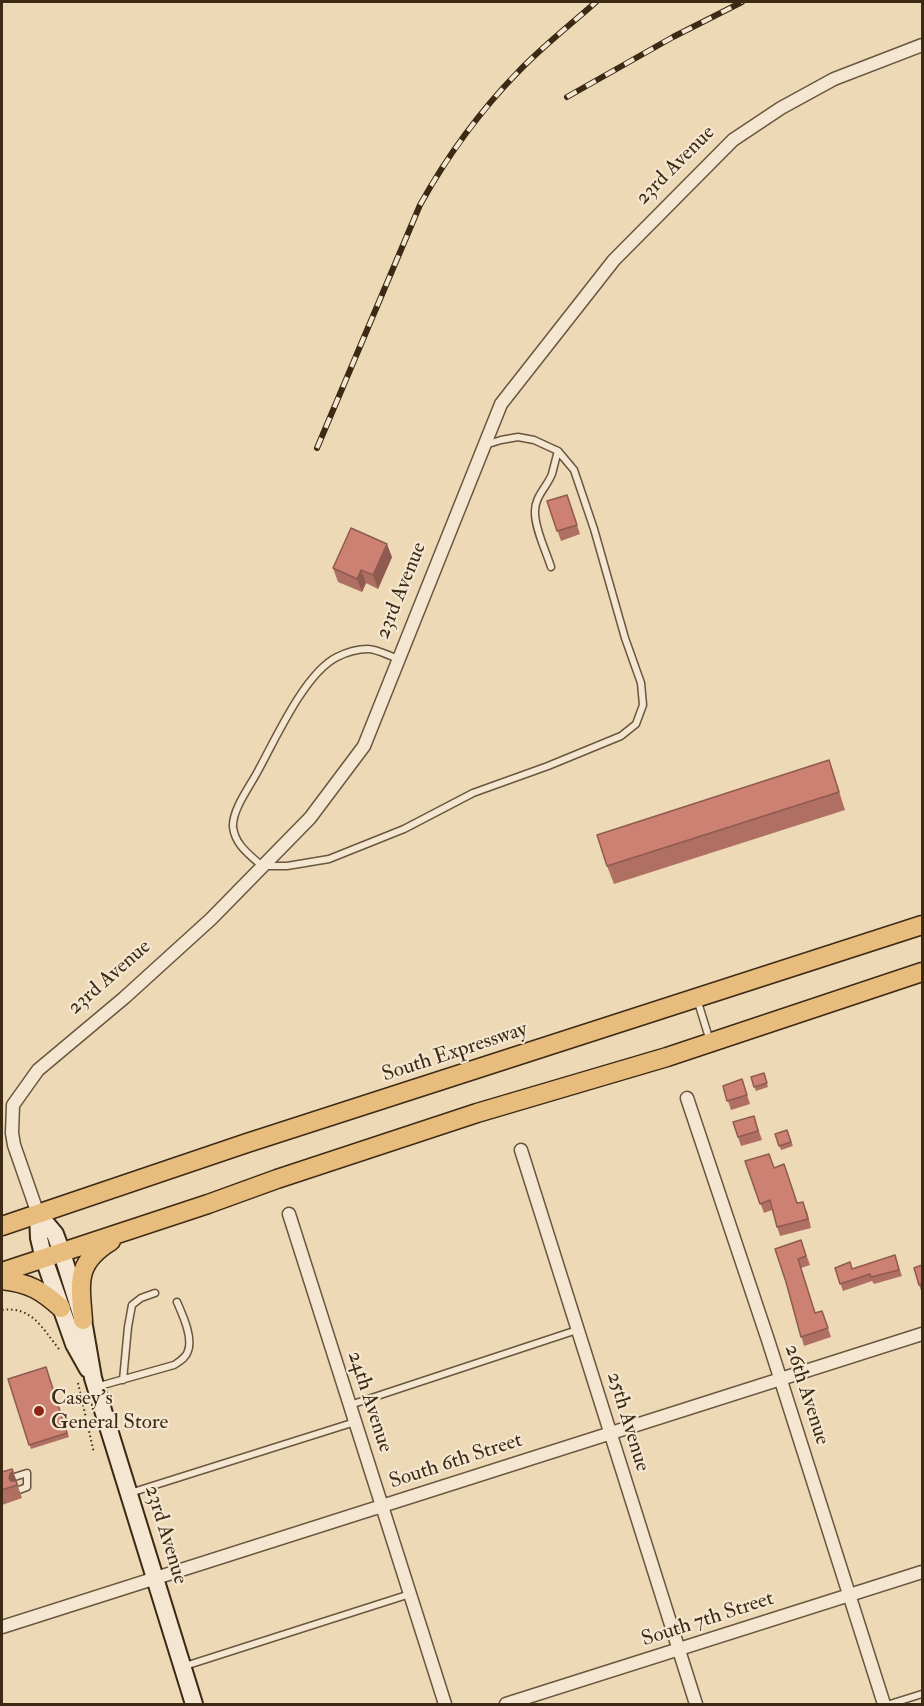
<!DOCTYPE html>
<style>
body{margin:0}
#map{position:relative;width:924px;height:1706px;overflow:hidden;background:#eed9b7;font-family:"IM FELL Double Pica",serif}
canvas{display:block}
.frame{position:absolute;inset:0;border:3px solid #3d2a15;pointer-events:none}
</style>
<div id="map">
<canvas width="924" height="1706"></canvas>
<div class="frame"></div>
</div>
<script>
const c = document.querySelector('canvas').getContext('2d');
c.lineJoin = 'round';
function trace(path, color, width, dash) { c.strokeStyle = color; c.lineWidth = width; c.lineCap = dash ? 'butt' : 'round'; c.setLineDash(dash || []); c.stroke(path); }
function fill(path, color) { c.fillStyle = color; c.fill(path, 'evenodd'); }
function label(font, color, halo, rows, align = 'center') {
  c.font = font + ' "IM FELL Double Pica",serif'; c.lineWidth = 4.5; c.setLineDash([]); c.textBaseline = 'middle'; c.strokeStyle = halo; c.fillStyle = color; for (const [text, x, y, turn = 0] of rows) {
    c.save(); c.translate(x, y); c.rotate((+turn || 0) * Math.PI / 180); c.textAlign = isNaN(turn) ? turn : align; if (halo) c.strokeText(text, 0, 0); c.fillText(text, 0, 0); c.restore();
  }
}
const lane = new Path2D(`
 M551,567C546,551 535,529 535,513C534,497 547,487 552,474C554,466 556,458 558,451
 M399,659C389,656 377,649 368,649C358,649 345,653 337,657C305,673 276,738 259,769C251,785 232,809 233,827C235,845 250,855 262,866H287L329,859L404,829L473,793L548,766L621,736L636,724L643,705L641,683L625,638L594,529L574,470L558,451L534,440L518,437L501,440L485,445
 M697,999L710,1041
 M123,1380L128,1327L132,1305L141,1298L155,1293
 M96,1387L174,1365C180,1361 186,1358 188,1351C193,1337 183,1316 177,1302
 M350,1405L577,1330
 M2,1481L27,1473V1487L19,1490
 M130,1493L355,1422
 M185,1666L410,1594
 M890,1704L922,1694`);
const street = new Path2D(`
 M687,1098L768,1340L884,1704
 M521,1150L696,1704
 M38,1214L14,1145L12,1133L13,1105L38,1070L124,998L211,919L310,818L364,746L501,404L614,260L733,140L781,108L834,79L922,45
 M289,1214L445,1704
 M2,1627L922,1334
 M506,1704L922,1572`);
const secondary = new Path2D(`
 M38,1214L55,1234L62,1253L83,1320L93,1378L194,1704
 M38,1214L39,1238L44,1259L74,1344L88,1369`);
const primary = new Path2D(`
 M2,1226L247,1143L922,925
 M2,1272L208,1204L277,1179L477,1113L667,1057L922,972
 M2,1280C29,1283 41,1290 61,1308
 M83,1320C80,1282 75,1263 111,1241`);
trace(lane, '#69563e', 9);
trace(street, '#69563e', 15);
trace(secondary, '#3d2a15', 20);
trace(primary, '#3d2a15', 21);
trace(new Path2D(`
 M2,1310C32,1306 42,1328 59,1349
 M78,1383L94,1453`), '#3d2a15', 2, [1.5, 3]);
trace(lane, '#f4e6d0', 6);
trace(street, '#f4e6d0', 12);
trace(secondary, '#f4e6d0', 16);
trace(primary, '#e7bc7c', 18);
const rail = new Path2D(`
 M567,97L673,37L742,2
 M317,448L420,205C446,158 481,110 518,72C542,47 570,25 596,2`);
trace(rail, '#3d2a15', 6);
trace(rail, '#f4e6d0', 4, [11]);
fill(new Path2D(`
 M567,495L580,534L561,541L547,501Z
 M392,557L378,589L366,583L362,592L338,582L333,568Z
 M829,760L845,810L614,884L607,866Z
 M764,1073L768,1087L756,1091L751,1077Z
 M742,1079L750,1104L731,1110L723,1086Z
 M754,1116L762,1140L741,1146L738,1137Z
 M787,1130L793,1146L781,1150L775,1134Z
 M745,1161L807,1211L811,1228L780,1236L772,1210L764,1213Z
 M801,1240L810,1265L801,1268L815,1313L822,1311L831,1337L804,1346L786,1282Z
 M895,1255L902,1276L874,1284L872,1281L843,1291L835,1268L853,1269Z
 M922,1265V1294L914,1268Z
 M46,1367L69,1437L31,1449L8,1379Z
 M12,1469L22,1498L2,1505V1472Z`), '#af6f63');
fill(new Path2D(`
 M387,544L392,557L378,589L373,575Z
 M361,570L366,583L362,592L357,579Z
 M13,1471L18,1485L12,1486L9,1478L10,1474Z`), '#8f5a50');
const building = new Path2D(`
 M567,495L577,525L557,531L547,501Z
 M351,528L387,544L373,575L361,570L357,579L333,568Z
 M829,760L839,792L607,866L597,835Z
 M764,1073L767,1083L754,1087L751,1077Z
 M742,1079L747,1095L727,1101L723,1086Z
 M754,1116L758,1131L738,1137L733,1122Z
 M787,1130L791,1142L779,1146L775,1134Z
 M769,1154L774,1168L784,1164L797,1203L803,1202L808,1219L777,1227L770,1200L760,1204L745,1161Z
 M801,1240L806,1256L798,1259L815,1313L822,1311L828,1328L801,1337L786,1282L775,1249Z
 M895,1255L899,1270L871,1277L870,1274L840,1284L835,1268L850,1262L852,1269Z
 M922,1265V1284L919,1285L914,1268Z
 M46,1367L67,1433L29,1445L8,1379Z
 M12,1469L13,1471L10,1474L9,1478L11,1481H16L17,1485L2,1490V1472Z`);
fill(building, '#cc8173');
trace(building, '#8f5a50', 1.5);
for (const [x, y, r, color] of [
 [39,1411,6,"#8f2418"]
]) { const dot = new Path2D(); dot.arc(x, y, r, 0, 2 * Math.PI); c.fillStyle = color; c.fill(dot); trace(dot, '#f4e6d0', 2); }
label('21px', '#3d2a15', '#f4e6d0', [
 ["23rd Avenue",676,166,-45],
 ["23rd Avenue",402,591,-68],
 ["23rd Avenue",110,978,-41],
 ["South Expressway",455,1053,-18],
 ["26th Avenue",806,1395,72],
 ["24th Avenue",369,1402,72],
 ["25th Avenue",627,1422,73],
 ["South 6th Street",456,1462,-18],
 ["23rd Avenue",165,1535,73],
 ["South 7th Street",708,1620,-18]
]);
label('21px', '#3d2a15', '#f4e6d0', [
 ["Casey's",51,1399],
 ["General Store",51,1423]
], 'left');
</script>
